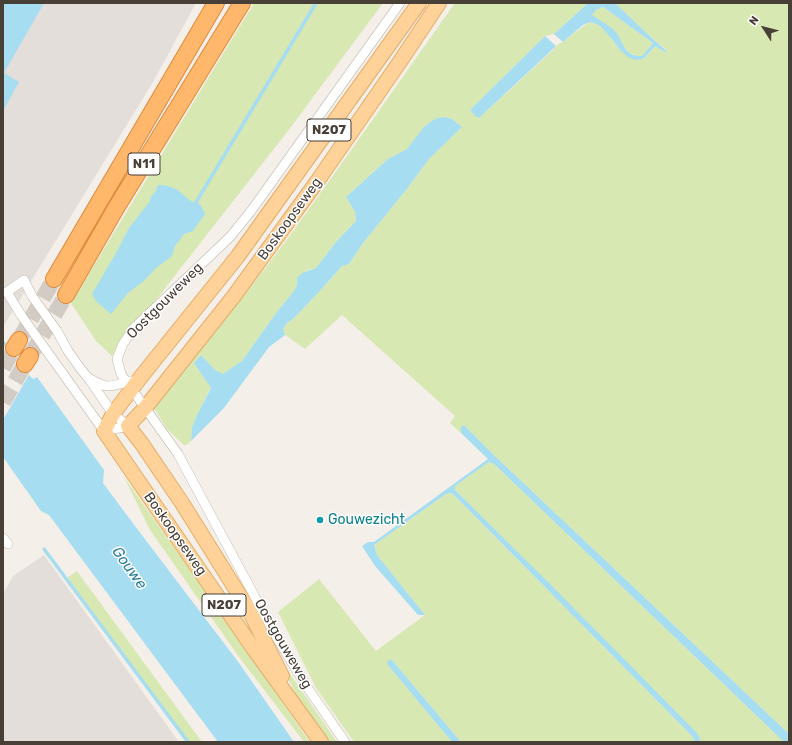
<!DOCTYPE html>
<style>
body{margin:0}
#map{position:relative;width:792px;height:745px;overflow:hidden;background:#f4efe9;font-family:Rubik,sans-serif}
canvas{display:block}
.frame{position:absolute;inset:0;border:4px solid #483f37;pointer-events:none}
.north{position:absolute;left:744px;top:8px;width:40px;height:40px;-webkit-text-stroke:3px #fff;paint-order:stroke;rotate:306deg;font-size:11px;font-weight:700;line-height:16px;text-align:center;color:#483f37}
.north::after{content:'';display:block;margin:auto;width:14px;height:18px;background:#483f37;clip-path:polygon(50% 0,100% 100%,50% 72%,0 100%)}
</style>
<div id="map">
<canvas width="792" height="745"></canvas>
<div class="frame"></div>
<div class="north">N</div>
</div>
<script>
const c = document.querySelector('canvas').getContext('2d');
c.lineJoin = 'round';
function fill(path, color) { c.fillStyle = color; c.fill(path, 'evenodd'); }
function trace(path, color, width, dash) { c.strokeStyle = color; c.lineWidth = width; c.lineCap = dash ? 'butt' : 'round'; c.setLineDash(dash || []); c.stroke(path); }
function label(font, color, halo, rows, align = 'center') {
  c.font = font + ' Rubik,sans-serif'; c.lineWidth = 3; c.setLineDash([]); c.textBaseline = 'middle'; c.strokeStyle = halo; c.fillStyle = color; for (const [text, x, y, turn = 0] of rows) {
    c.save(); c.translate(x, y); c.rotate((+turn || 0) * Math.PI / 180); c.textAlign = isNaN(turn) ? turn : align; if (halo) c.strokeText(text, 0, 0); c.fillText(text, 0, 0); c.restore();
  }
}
fill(new Path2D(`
 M3,3H196L153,82L3,327Z
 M44,555L179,742H3V594L13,576Z`), '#e4deda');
fill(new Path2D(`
 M254,3H383L291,127L112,356L96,341L71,303Z
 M455,3H588L554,34L545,36L470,110L479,118L553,50C556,45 559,44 564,41C573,35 580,27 591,22L600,26L612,39L620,50L643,59L655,46L665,52L667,50L655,41L615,3H789V734L495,456L464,425L461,427V433L450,423L455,416L342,315L305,349L284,334L283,329L287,323L294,318L318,293L342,266L349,264L363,243L406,190L429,159L462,127L452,119L445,117L438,118L413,142L407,149L388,159L346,197L355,212L356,222L354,223L336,242L316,268L306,271L297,285L294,291L276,313L242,361L223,375L215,370L201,355L194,363L211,387L197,415L192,427L191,441L185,446L167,429L154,408C198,353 243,298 285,242C343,163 398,83 455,3Z
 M603,7L653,43L642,56H637L629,53L624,46L592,15L596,10Z
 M489,462L494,464L784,742H699L700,738L455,490V486Z
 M124,477L239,639L286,708L310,742H304L239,657L150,530Z
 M452,493L692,736L695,742H461L392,660L387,664L452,742H354L316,688L278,612L319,579L376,651L425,615L377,555L374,545L446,494Z
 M77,571L93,593L202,742H186L67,578Z
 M277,655L337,742H327L303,707L287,677Z`), '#d8e8b2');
fill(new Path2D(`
 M3,3H44L4,73L19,82L3,111Z
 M588,3H615L655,41L667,51L665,52L655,46L643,59L635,60L628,57L620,50L612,39L600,26L591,22L583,25L563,42L554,34ZM603,7L653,43L642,56C622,57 624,39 613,29C607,24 599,20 592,15L596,10Z
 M545,36L556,46L553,49L479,118L475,116L470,110Z
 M445,117L452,119L462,127L429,159L406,190L363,243L349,264L342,266L318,293L294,318L287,323L283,329L285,335L269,347L224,408L191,441L192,427L197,415L211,388L194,363L201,355L215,370L223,374L242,361L276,313L294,291L297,285V278L302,273L316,268L336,242L354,223L356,222L355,212L346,197L388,159L407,149L423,128L430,122L438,118Z
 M158,185C165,185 173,187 179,191C186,197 191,203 200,204L205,214L193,231L184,234L175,246L172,256L155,269L145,280L128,293L111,314L96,301L92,294L116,253L129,228L150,201L151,196L155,193Z
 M3,339L19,365L33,379L37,377L104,470L103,483L135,526L239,663L294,742H218L49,515L41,511L3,457Z
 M464,425L495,456L789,734V742H784L494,464L489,462L455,486V490L551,585L696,732L700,738L699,742H695L692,736L452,493L446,494L374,545L377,555L425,615H418L375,566L362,546L368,542H374L488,459L461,433V427Z
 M388,660H392L461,742H452L387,664Z`), '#a6ddf1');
fill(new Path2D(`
 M7,342L21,364L30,373L3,420V349Z`), '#f4efe9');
trace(new Path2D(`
 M195,204L316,3
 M44,549L188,742`), '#a6ddf1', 3.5);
trace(new Path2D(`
 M19,340L54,279
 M30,356L66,295
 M3,368L14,348
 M3,402L25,364`), '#d2ccc5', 16, [16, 8]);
const street = new Path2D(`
 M21,315L7,292L24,280L32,296
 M57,331L68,351L80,368L89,379L113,414L128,426
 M46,350L104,431L128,426
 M90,379C110,390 110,386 131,381
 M3,538L8,544
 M345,742L307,687L277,638L178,454L121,374L117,359L123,344L134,328L230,237L251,211L400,3`);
const primary = new Path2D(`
 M282,676L250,612L182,503L142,444L128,426L145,408L234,296L316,183L399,63L439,3
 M321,742L253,648L104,431L113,414L140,378L238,256L419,3`);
const highway = new Path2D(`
 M54,279L216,3
 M66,295L116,208L242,3
 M14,348L19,340
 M25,364L30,356`);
trace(street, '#c0b6ab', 10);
trace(primary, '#e4ac67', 16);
trace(highway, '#de893a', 18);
trace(street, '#fff', 9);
trace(primary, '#fed298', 14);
trace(highway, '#feb76b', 16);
const streetBridge = new Path2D(`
 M32,296L57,331
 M21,315L46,350`);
trace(streetBridge, '#c0b6ab', 10, []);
trace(streetBridge, '#fff', 9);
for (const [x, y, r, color] of [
 [320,520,4,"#0f9aa8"]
]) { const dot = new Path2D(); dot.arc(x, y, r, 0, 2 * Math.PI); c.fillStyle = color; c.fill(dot); trace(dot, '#fff', 1.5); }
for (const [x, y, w] of [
 [329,130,44],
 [144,164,32],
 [224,605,44]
]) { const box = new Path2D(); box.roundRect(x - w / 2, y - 11, w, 22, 3); c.fillStyle = '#fff'; c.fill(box); trace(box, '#483f37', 1); }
label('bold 13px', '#483f37', null, [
 ["N207",329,130],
 ["N11",144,164],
 ["N207",224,605]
]);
label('14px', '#483f37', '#fff', [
 ["Boskoopseweg",290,219,-54],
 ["Oostgouweweg",165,301,-45],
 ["Boskoopseweg",175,534,55],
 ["Oostgouweweg",283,644,60]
]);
label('14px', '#0d838f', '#fff', [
 ["Gouwezicht",328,520]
], 'left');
label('italic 15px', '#2a7d9c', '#fff', [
 ["Gouwe",129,568,54]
]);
</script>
